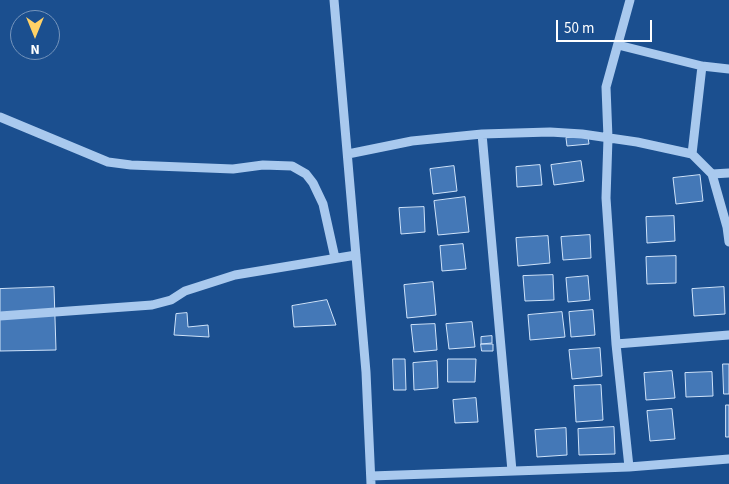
<!DOCTYPE html>
<style>
body{margin:0}
#map{position:relative;width:729px;height:484px;overflow:hidden;background:#1b4f8f;font-family:"Source Sans 3",sans-serif}
canvas{display:block}
.north{position:absolute;left:10px;top:10px;width:50px;height:50px;box-sizing:border-box;background:#1b4f8f;border:1px solid #7695bc;border-radius:50%;rotate:180deg;font-size:14px;font-weight:700;line-height:20px;text-align:center;color:#fff}
.north::after{content:'';display:block;margin:auto;width:18px;height:22px;background:#ffd166;clip-path:polygon(50% 0,100% 100%,50% 72%,0 100%)}
.scale{position:absolute;left:556px;top:20px;width:96px;height:22px;box-sizing:border-box;border:2px solid #fff;border-top:0;padding-left:6px;font-size:15px;line-height:18px;white-space:nowrap;color:#fff;-webkit-text-stroke:4px #1b4f8f;paint-order:stroke}
</style>
<div id="map">
<canvas width="729" height="484"></canvas>
<div class="north">N</div>
<div class="scale">50 m</div>
</div>
<script>
const c = document.querySelector('canvas').getContext('2d');
c.lineJoin = 'round';
function fill(path, color) { c.fillStyle = color; c.fill(path, 'evenodd'); }
function trace(path, color, width, dash) { c.strokeStyle = color; c.lineWidth = width; c.lineCap = dash ? 'butt' : 'round'; c.setLineDash(dash || []); c.stroke(path); }
const building = new Path2D(`
 M588,137L589,144L567,146L566,138Z
 M581,161L584,181L554,185L551,165Z
 M540,165L542,185L517,187L516,167Z
 M454,166L457,191L433,194L430,169Z
 M700,175L703,201L676,204L673,178Z
 M465,197L469,232L438,235L434,201Z
 M424,207L425,232L401,234L399,208Z
 M674,216L675,241L647,243L646,217Z
 M590,235L591,258L563,260L561,237Z
 M548,236L550,263L518,266L516,238Z
 M463,244L466,269L442,271L440,246Z
 M676,256V283L647,284L646,257Z
 M553,275L554,300L525,301L523,276Z
 M588,276L590,300L568,302L566,278Z
 M433,282L436,315L407,318L404,285Z
 M54,287L56,350L0,351V289Z
 M724,287L725,314L694,316L692,289Z
 M327,300L336,325L294,327L292,306Z
 M593,310L595,335L571,337L569,312Z
 M562,312L565,337L530,340L528,315Z
 M187,313L188,327L208,325L209,337L174,335L176,314Z
 M472,322L475,347L449,349L446,324Z
 M435,324L437,350L414,352L411,325Z
 M492,336V343L481,344V337Z
 M481,344H493V351H482Z
 M600,348L602,376L572,379L569,350Z
 M393,359H405L406,390H394Z
 M448,359H476L475,382H448Z
 M437,361L438,388L414,390L413,363Z
 M723,364H729V394H724Z
 M672,371L675,398L646,400L644,373Z
 M712,372L713,396L686,397L685,373Z
 M601,385L603,420L576,422L574,386Z
 M476,398L478,422L455,423L453,400Z
 M726,405H729V437H726Z
 M672,409L675,439L650,441L647,411Z
 M614,427L615,454L579,455L578,429Z
 M566,428L567,455L537,457L535,430Z`);
fill(building, '#4478b7');
trace(building, '#cfe3fa', 1);
trace(new Path2D(`
 M334,0L366,372L371,484
 M618,45L702,66L729,69
 M0,117L108,162L131,165L233,169L263,165L292,166L306,174L313,183L323,204L335,258
 M482,134L512,471
 M348,154L412,141L482,134L550,132L582,134L637,142L692,154L712,174L727,227L729,242
 M692,154L702,66
 M712,174L729,173
 M0,316L152,305L171,300L185,291L235,275L356,255
 M616,344L729,335
 M629,467L616,344L606,198L608,138L606,87L630,0
 M371,476L629,467L729,459`), '#a9c9ee', 9);
</script>
